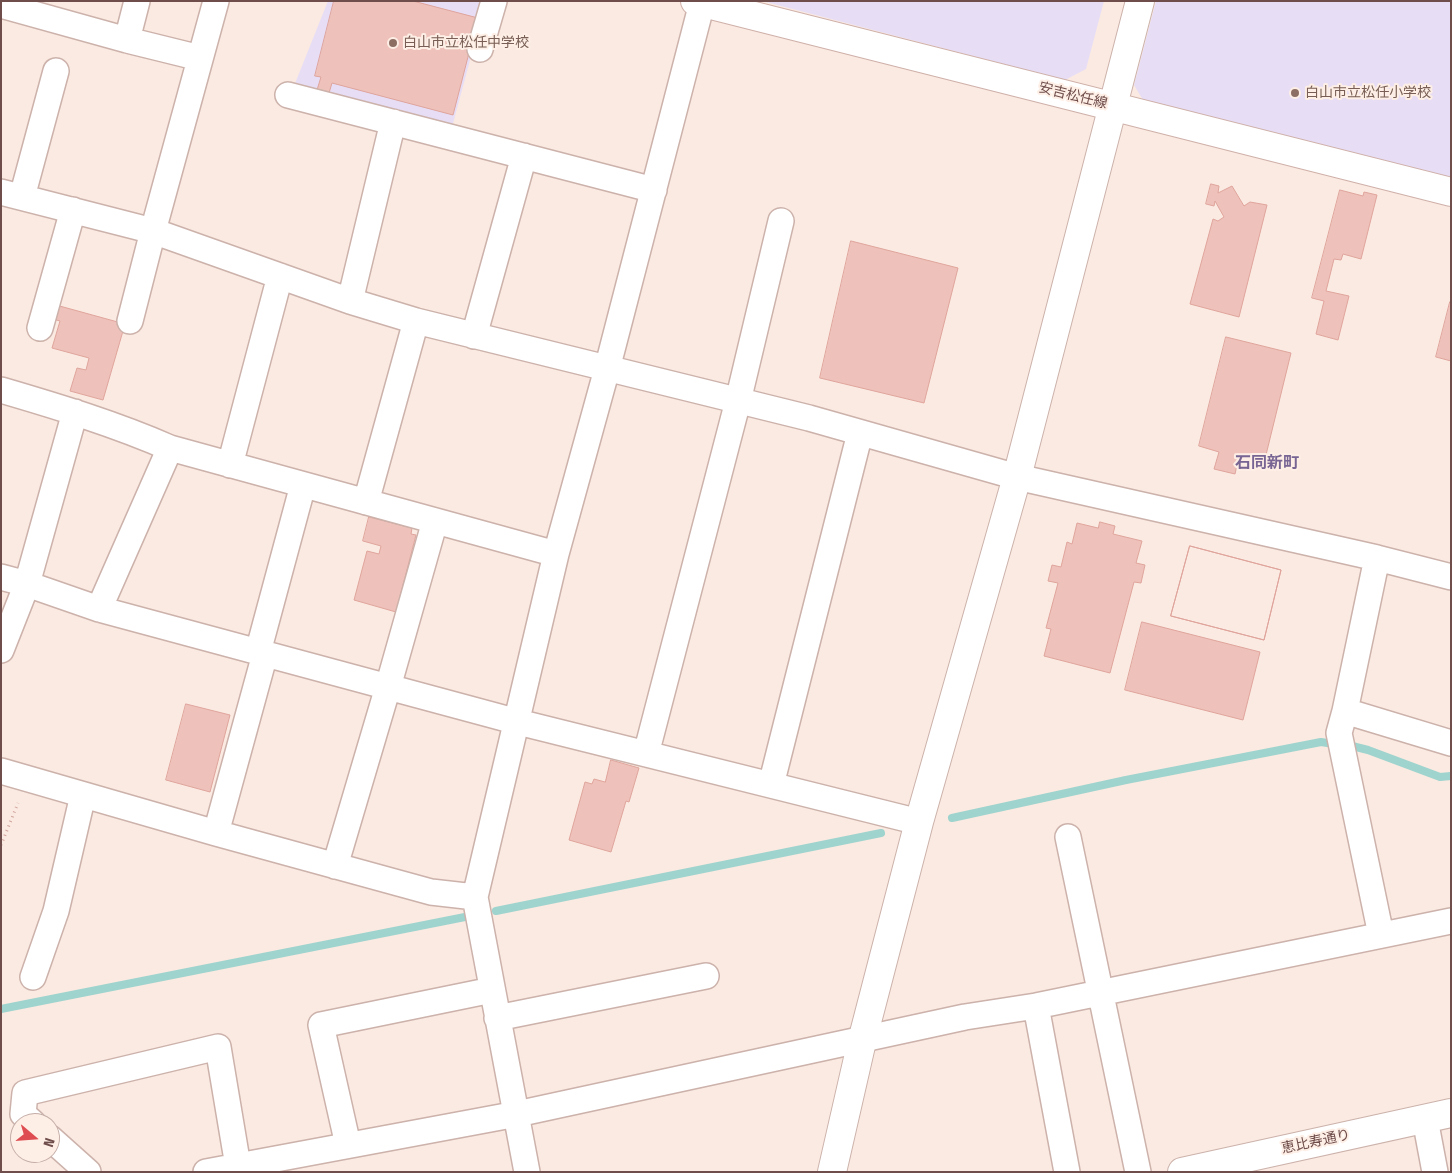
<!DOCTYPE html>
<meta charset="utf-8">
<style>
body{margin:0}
#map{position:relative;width:1452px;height:1173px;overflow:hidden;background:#faeae1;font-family:"Fira Sans Condensed",sans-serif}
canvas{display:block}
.frame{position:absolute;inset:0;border:2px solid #6f4d4a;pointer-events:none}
.north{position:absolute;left:10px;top:1113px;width:50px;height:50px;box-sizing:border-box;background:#feefe6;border:1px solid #c5aea8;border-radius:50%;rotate:108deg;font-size:14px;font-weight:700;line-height:20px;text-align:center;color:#6f4d4a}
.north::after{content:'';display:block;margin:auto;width:18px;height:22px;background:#de4d51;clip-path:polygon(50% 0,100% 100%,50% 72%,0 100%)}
</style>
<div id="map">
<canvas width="1452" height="1173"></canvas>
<div class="frame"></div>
<div class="north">N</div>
</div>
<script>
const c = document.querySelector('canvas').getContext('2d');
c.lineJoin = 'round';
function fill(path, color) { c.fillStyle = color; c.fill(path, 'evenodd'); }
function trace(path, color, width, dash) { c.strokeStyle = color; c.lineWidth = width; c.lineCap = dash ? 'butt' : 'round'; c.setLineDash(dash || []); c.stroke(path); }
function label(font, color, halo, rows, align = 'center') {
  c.font = font + ' "Fira Sans Condensed","Noto Sans JP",sans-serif'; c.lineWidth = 4; c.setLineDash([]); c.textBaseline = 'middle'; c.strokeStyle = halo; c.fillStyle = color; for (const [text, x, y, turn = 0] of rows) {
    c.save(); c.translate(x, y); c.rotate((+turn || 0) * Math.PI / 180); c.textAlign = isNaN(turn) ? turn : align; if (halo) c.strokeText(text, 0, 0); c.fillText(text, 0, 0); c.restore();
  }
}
fill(new Path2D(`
 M328,1H486L452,127L294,86Z
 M762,1H1104L1086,69L1065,80Z
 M1156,1H1451V177L1143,100L1134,85Z`), '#e7def6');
trace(new Path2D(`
 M1352,746L1368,750L1440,777L1451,776
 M952,818L1126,780L1321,742L1334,744
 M496,911L881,833
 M1,1009L470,916`), '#9ed3ce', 8);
const building = new Path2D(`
 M334,1H413L478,18L453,115L332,83L329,93L317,90L321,77L315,76Z
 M1211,184L1219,186L1218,193L1232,186L1244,206L1250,202L1267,205L1239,317L1190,304L1213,219L1218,221L1224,217L1215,201L1214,206L1206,204Z
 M1340,190L1363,196L1364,192L1377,195L1361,259L1343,254L1341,260L1334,259L1326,291L1349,296L1338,340L1316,334L1324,301L1312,298Z
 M851,241L958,268L924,403L820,378Z
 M1450,302L1451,303V361L1436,357Z
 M56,305L125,324L103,400L70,391L77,368L86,370L89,358L52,348L60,321L53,319Z
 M1226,337L1291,353L1264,463L1239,456L1235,474L1214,469L1219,452L1199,446Z
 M369,517L412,528L411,534L416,535L396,612L354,600L367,551L379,554L381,546L363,541Z
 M1100,522L1115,526L1113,534L1142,541L1136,563L1145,565L1141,583L1134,582L1110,673L1044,656L1051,629L1046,628L1058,583L1048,581L1052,565L1061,567L1067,542L1072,544L1077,523L1098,528Z
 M1190,546L1281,570L1264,640L1171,616Z
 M1190,546L1281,570L1264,640L1171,616Z
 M1142,622L1260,652L1243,720L1125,690Z
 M186,704L230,715L210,792L166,780Z
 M611,760L639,768L629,802L626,801L611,852L569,840L585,782L592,784L594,779L605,782Z`);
fill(building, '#eec2ba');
trace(building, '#dfa49c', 1);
const minor = new Path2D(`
 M1,5L127,40L200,58
 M127,40L137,1
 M480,49L494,1
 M288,95L654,190
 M1,192L153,231L350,301L416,321L809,418L1017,477L1377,558L1451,577
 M22,197L56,71
 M350,301L393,122
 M130,321L153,231L216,1
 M40,328L73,210
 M474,336L524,156
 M1,390C59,407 115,424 170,448L556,554
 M230,465L280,276
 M366,502L416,321
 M1377,558L1345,711L1451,743
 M1,577L27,584L99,609L518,722L919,822
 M99,609L170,448
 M1,650L27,584L75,412
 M258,652L303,485
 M1345,711L1339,733L1381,935
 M646,754L738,401L781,221
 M1,771L216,833L431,892L475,897
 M771,785L860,433
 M216,833L265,654
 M1068,837L1138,1172
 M335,866L388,687L435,521
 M33,977L56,911L83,795
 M1036,1006L1067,1172
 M497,1018L706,976
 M1425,1119L1435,1172
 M33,1123L23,1114L25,1093L218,1047L239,1172
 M50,1138L88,1172
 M348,1145L321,1025L492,990
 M206,1172L517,1114L965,1017L1036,1006L1451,921
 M527,1172L475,897L556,554L607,369L702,3`);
const tertiary = new Path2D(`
 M832,1172L862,1041L919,822L1017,477L1140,1
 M1182,1172L1451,1113`);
const secondary = new Path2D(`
 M695,1L1451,192`);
trace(minor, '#ccb2ab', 28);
trace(tertiary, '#ccb2ab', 30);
trace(secondary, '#cfb0a9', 30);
trace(new Path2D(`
 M1,845L18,803`), '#d2a59e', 3, [1, 4]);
trace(minor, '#fff', 25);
trace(tertiary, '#fff', 28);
trace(secondary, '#fff', 28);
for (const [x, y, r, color] of [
 [393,43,5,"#8d6e63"],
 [1295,93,5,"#8d6e63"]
]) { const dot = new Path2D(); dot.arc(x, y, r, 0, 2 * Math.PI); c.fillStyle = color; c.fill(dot); trace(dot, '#feefe6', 2); }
label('14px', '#785e54', '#feefe6', [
 ["白山市立松任中学校",403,43],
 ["白山市立松任小学校",1305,93]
], 'left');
label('14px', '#6f4d4a', '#feefe6', [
 ["安吉松任線",1073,96,14],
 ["恵比寿通り",1316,1142,-12]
]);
label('bold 16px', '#786593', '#feefe6', [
 ["石同新町",1267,464]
]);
</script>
